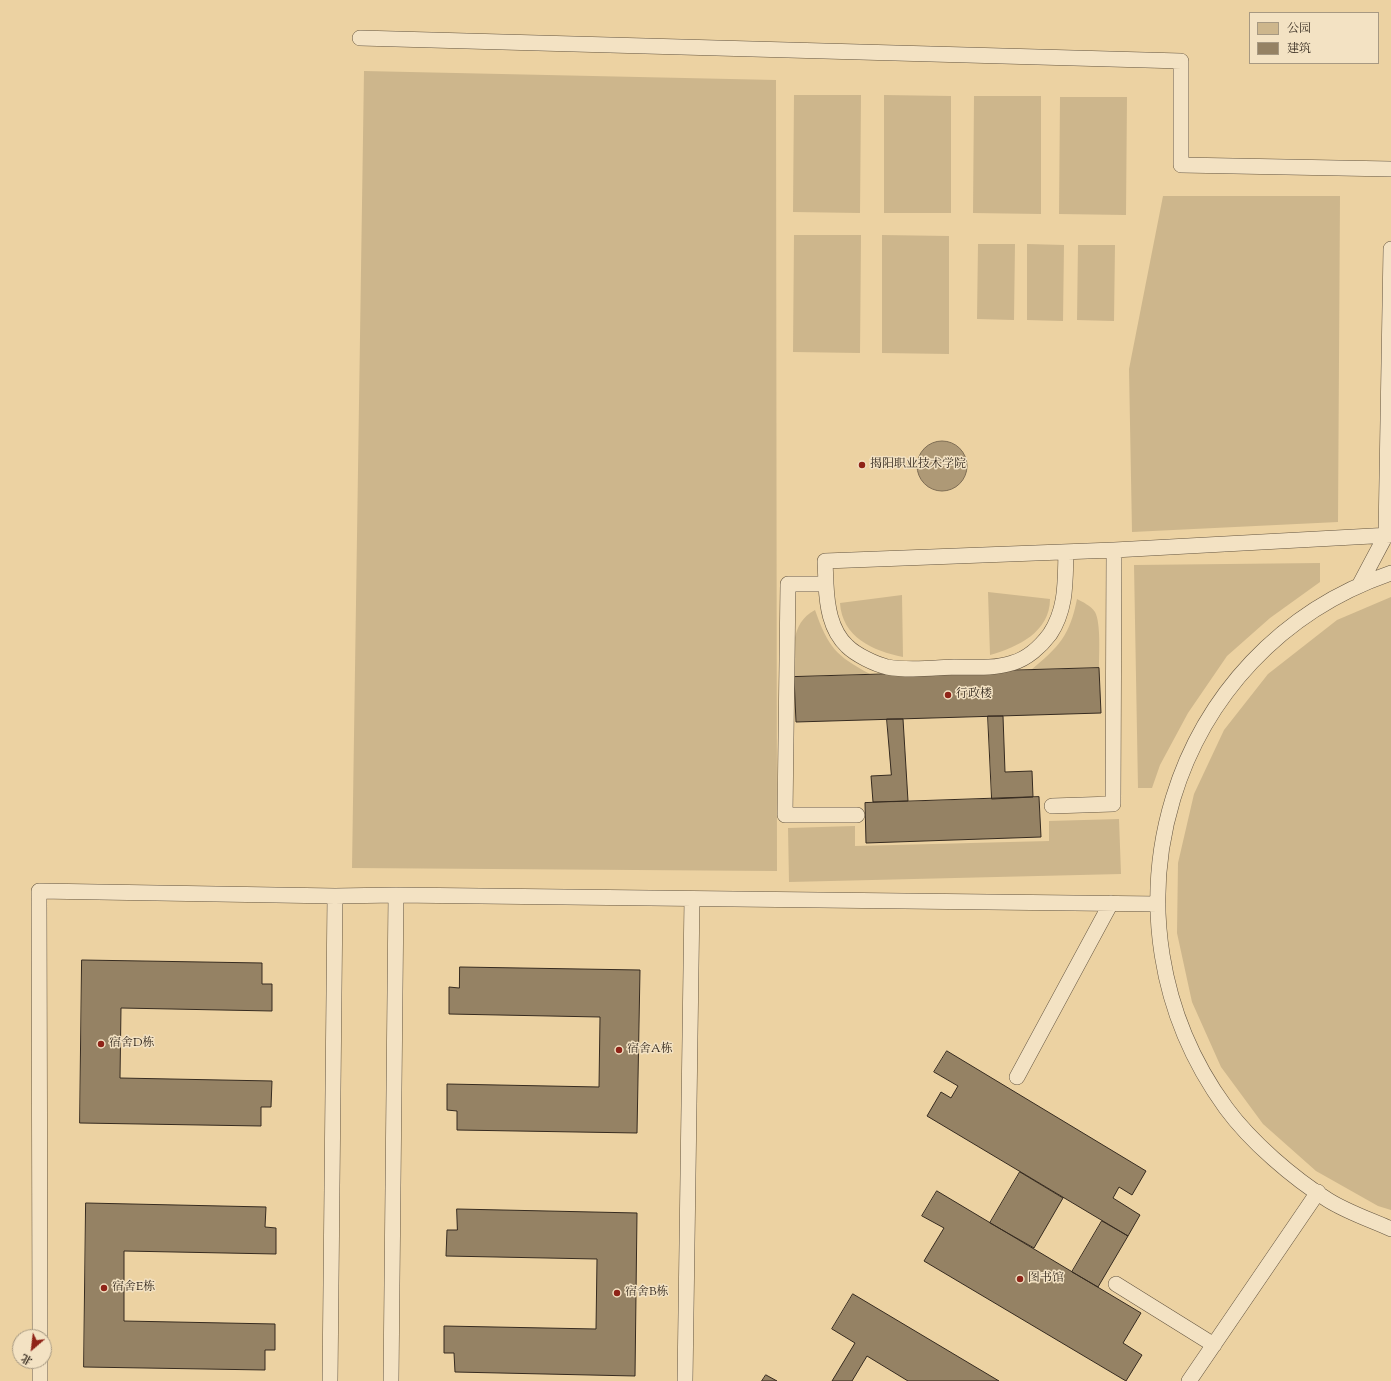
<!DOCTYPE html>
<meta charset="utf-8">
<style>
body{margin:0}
#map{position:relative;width:1391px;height:1381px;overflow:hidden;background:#ecd2a2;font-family:"Sorts Mill Goudy","Noto Serif SC",serif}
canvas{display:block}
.legend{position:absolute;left:1249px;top:12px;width:130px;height:52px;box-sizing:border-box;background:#f3e2c3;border:1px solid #a79982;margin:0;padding:5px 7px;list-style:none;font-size:12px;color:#362b20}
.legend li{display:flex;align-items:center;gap:8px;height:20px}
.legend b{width:20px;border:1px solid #a79982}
.north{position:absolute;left:12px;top:1329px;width:40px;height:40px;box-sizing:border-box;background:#f3e2c3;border:1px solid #a79982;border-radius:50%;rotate:208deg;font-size:11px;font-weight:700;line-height:16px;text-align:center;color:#362b20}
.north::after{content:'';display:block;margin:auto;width:14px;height:18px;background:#8f2418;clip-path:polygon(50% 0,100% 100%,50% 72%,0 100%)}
</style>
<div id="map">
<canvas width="1391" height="1381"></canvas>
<ul class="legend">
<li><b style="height:11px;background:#cdb68c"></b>公园</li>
<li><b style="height:11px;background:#958264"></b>建筑</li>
</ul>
<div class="north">北</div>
</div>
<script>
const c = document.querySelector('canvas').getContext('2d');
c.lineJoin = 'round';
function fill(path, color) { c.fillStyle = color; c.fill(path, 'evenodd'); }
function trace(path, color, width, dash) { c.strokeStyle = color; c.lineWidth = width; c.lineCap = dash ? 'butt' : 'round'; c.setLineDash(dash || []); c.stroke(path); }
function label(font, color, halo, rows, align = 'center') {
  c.font = font + ' "Sorts Mill Goudy","Noto Serif SC",serif'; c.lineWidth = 3; c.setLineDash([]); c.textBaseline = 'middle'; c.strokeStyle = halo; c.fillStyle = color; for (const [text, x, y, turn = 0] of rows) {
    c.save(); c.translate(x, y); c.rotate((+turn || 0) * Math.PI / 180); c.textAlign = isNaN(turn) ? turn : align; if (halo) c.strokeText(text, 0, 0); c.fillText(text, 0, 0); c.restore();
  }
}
fill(new Path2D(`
 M364,71L776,80L777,871L352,868Z
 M794,95H861L860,213L793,212Z
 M884,95L951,96V213H884Z
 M974,96H1041V214L973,213Z
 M1060,97H1127L1126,215L1059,214Z
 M1163,196H1340L1338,522L1132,532L1129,369Z
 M794,235H861L860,353L793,352Z
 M882,235L949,236V354L882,353Z
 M978,244H1015L1014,320L977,319Z
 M1027,244L1064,245L1063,321L1027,320Z
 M1078,245H1115L1114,321L1077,320Z
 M1320,563V582L1270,618L1227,656L1188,713L1160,765L1152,788H1138L1134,565Z
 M988,592L1050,599C1050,632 1018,647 990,655Z
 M902,595L903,657C873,651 842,637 840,603Z
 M1391,597V1210L1378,1206L1316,1171L1263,1124L1221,1067L1192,1002L1177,933L1178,863L1194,794L1224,730L1268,674L1337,620Z
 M1077,599C1083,602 1091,606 1095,612C1101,623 1099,654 1099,668L1031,670C1059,647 1070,635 1077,599Z
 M815,610C828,647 836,656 870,674L794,677C794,652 789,624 815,610Z
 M1119,819L1121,874L789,882L788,828L855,826V846L1049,841V821Z`), '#cdb68c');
const water = new Path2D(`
 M917 466a25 25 0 1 1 50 0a25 25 0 1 1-50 0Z`);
fill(water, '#ae9976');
trace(water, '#7e6d54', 1);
const building = new Path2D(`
 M1099,668L1101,713L796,722L794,677Z
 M988,716H1003L1005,772L1032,771L1033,797L992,799Z
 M887,719H903L908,801L873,802L871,776L891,775Z
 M1039,797L1041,837L866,843L865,803Z
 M82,960L262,963V984H272V1011L121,1008L120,1078L272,1081L271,1107H261V1126L80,1123Z
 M460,967L640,970L637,1133L457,1130V1111L447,1110V1084L599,1087L600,1017L449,1014V987L459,988Z
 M947,1051L1146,1171L1132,1195L1119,1187L1113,1198L1140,1215L1128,1236L927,1116L941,1092L951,1098L958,1086L934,1072Z
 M1020,1172L1063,1198L1034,1248L990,1223Z
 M937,1191L1141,1313L1123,1343L1142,1355L1126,1381L924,1261L944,1228L922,1216Z
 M86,1203L266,1207L265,1227L276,1228V1254L124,1251V1321L275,1324V1350H265V1370L84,1367Z
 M457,1209L637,1213L635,1376L455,1372L454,1353H444V1326L596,1329L597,1259L446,1256L447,1230H457Z
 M1102,1221L1128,1236L1098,1287L1072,1272Z
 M853,1294L999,1381H908L867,1356L852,1381H832L855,1343L832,1329Z
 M766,1375L777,1381H762Z`);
fill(building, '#958264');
trace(building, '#362b20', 1);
const service = new Path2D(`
 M360,38L1181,61V165L1391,169
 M1391,573C1168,649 1088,919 1226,1108C1251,1142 1293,1178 1328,1200C1347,1212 1371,1220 1391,1229
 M826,584C827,605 830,630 847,646C856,655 875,664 887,667C909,671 932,668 954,667C973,667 994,669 1012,663C1027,659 1041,646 1050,634C1067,608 1065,581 1066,552
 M1360,584L1386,535L1391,249
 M1052,806L1113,804L1114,550
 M857,815H785L788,584H826L825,561L1114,550L1391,535
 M1017,1077L1111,903
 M1116,1284L1214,1345
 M40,1337L39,891L335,896L396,895L1158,904
 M40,1361V1381
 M330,1381L335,896
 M391,1381L396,895
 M685,1381L692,899
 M1189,1381L1318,1192`);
trace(service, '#645540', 16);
trace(service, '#f3e2c3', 15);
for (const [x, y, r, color] of [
 [862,465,4,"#8f2418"],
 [948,695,4,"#8f2418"],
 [101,1044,4,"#8f2418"],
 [619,1050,4,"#8f2418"],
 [1020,1279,4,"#8f2418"],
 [104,1288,4,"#8f2418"],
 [617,1293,4,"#8f2418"]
]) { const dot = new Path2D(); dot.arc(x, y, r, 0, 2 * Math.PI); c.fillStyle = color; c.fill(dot); trace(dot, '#f3e2c3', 1.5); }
label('12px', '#362b20', '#f3e2c3', [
 ["揭阳职业技术学院",870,465],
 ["行政楼",956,695],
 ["宿舍D栋",109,1044],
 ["宿舍A栋",627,1050],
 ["图书馆",1028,1279],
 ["宿舍E栋",112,1288],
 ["宿舍B栋",625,1293]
], 'left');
</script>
